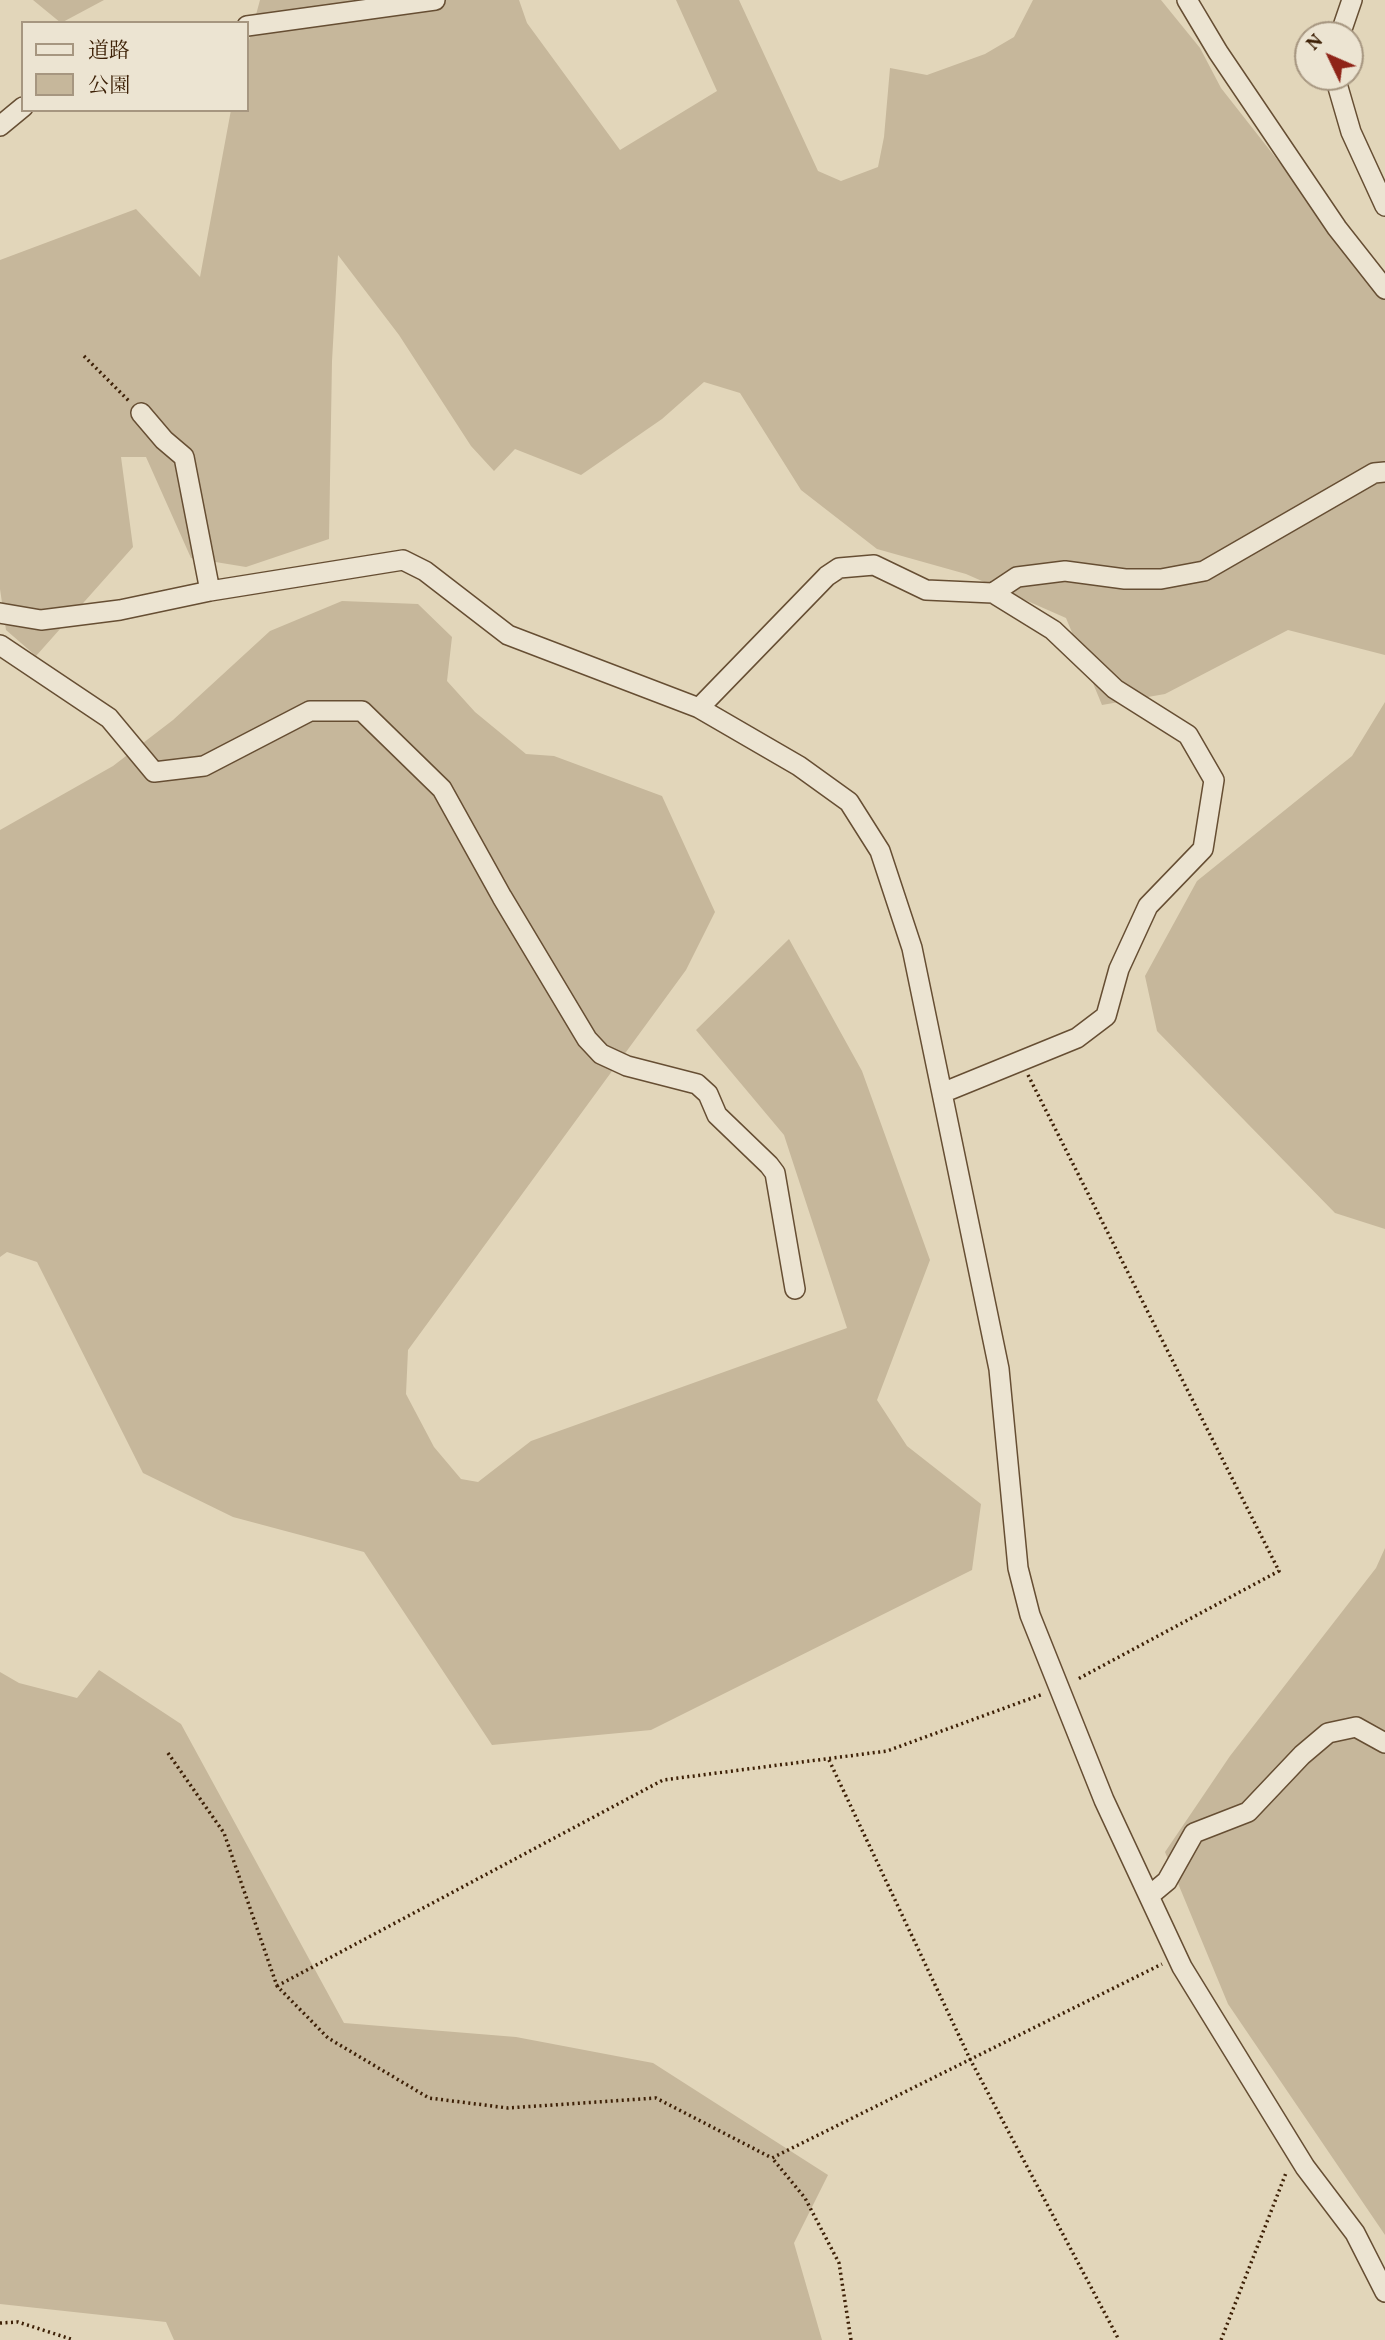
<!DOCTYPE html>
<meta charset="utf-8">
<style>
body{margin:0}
#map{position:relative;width:1385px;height:2340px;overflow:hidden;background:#e2d6ba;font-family:Vollkorn,"Noto Serif JP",serif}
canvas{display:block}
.legend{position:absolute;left:21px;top:21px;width:228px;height:91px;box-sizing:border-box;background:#ece4d2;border:2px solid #a69680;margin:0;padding:9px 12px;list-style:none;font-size:21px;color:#3d2006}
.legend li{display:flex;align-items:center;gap:14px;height:35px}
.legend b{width:35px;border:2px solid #a69680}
.north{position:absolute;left:1294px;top:21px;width:70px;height:70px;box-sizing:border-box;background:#ece4d2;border:2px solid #a69680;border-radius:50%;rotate:314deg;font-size:19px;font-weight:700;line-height:28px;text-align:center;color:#3d2006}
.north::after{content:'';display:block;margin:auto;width:24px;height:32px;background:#8f2418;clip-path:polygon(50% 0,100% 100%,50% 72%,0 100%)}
</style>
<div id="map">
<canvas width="1385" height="2340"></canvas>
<ul class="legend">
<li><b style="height:9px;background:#ece4d2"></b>道路</li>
<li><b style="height:19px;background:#c6b79b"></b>公園</li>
</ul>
<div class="north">N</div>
</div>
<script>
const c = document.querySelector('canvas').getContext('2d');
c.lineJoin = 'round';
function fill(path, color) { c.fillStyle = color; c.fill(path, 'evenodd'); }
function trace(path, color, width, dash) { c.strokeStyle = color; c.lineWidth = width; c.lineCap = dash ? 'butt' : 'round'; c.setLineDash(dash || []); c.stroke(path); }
fill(new Path2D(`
 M33,0H104L61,23Z
 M260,0H519L527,23L620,150L717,91L676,0H739L818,171L841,181L878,167L884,137L890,68L927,75L985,54L1014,37L1033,0H1161L1200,48L1221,88L1385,297V655L1288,630L1165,694L1102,705L1066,618L966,574L877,549L801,490L740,393L704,382L662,419L581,475L515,449L494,471L471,446L399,335L338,255L332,361L329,539L246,567L191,558L146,457H121L133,547L36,656L6,630L0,589V260L136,209L200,277L231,110H247V48Z
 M342,601L418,604L452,637L447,681L475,712L526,754L554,756L662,796L715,912L686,970L408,1350L406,1394L434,1447L461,1479L478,1482L531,1441L847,1328L784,1135L696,1030L789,939L862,1071L930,1260L877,1400L907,1446L981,1504L972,1570L651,1730L492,1745L364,1552L233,1517L143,1473L37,1262L7,1252L0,1257V830L113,766L173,720L270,631Z
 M1385,702V1229L1335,1213L1157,1031L1145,976L1197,881L1352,756Z
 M1385,1548V2235L1228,2004L1165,1852L1230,1756L1376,1568Z
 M99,1670L181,1724L344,2023L516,2037L653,2063L828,2175L794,2243L822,2340H174L166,2322L0,2304V1672L19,1683L77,1698Z`), '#c6b79b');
const minor = new Path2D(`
 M1187,0L1218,52L1337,228L1385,289
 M247,26L435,0
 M1340,35L1352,0
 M1335,77L1351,132L1385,206
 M0,126L23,107
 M141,413L164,440L184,457L210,591
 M0,613L41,620L120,610L210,591L403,560L425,571L508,635L699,708L799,766L849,802L880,851L912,948L999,1369L1018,1568L1030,1615L1104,1800L1182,1967L1305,2167L1355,2233L1385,2292
 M0,645L109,718L154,772L204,766L310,711H362L442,789L502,897L587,1039L601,1054L627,1066L697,1084L708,1094L717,1115L769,1165L775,1173L795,1289
 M699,708L827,576L839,568L874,565L926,590L993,593L1017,577L1065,571L1125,579H1161L1204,571L1374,473L1385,472
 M942,1093L1077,1038L1106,1016L1119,969L1148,906L1203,849L1214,780L1188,735L1115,689L1053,630L993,593
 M1149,1896L1167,1881L1194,1833L1248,1812L1302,1755L1328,1733L1356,1727L1385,1743`);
trace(minor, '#664e33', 22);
trace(new Path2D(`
 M84,356L130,402
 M1028,1075L1279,1571L1076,1680
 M168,1753L224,1833L277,1986L328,2038L429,2098L508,2108L656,2098L772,2158
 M829,1760L970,2059L1119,2340
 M277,1986L663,1780L887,1751L1043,1694
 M0,2323L18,2322L74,2340
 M851,2340L839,2263L805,2198L772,2158L1162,1964
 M1221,2340L1286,2173`), '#3d2006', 3.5, [2, 3.5]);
trace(minor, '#ece4d2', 19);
</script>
